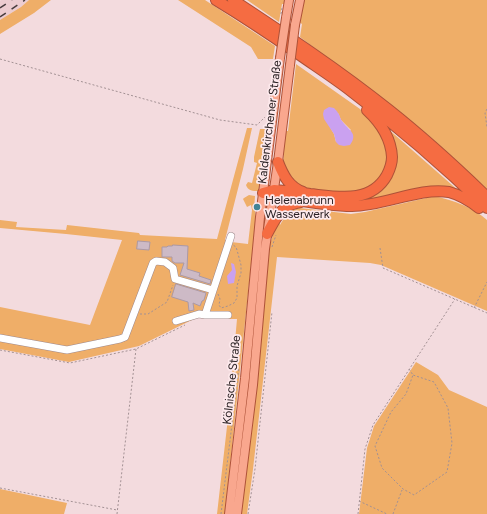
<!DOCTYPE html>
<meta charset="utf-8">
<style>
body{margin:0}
canvas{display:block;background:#f3dbde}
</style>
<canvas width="487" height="514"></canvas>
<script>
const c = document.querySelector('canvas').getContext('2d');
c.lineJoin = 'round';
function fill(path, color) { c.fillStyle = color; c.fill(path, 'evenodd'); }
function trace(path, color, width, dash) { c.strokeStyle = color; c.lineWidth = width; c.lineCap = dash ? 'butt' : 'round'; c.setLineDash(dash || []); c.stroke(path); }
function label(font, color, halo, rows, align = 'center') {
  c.font = font + ' Figtree,sans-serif'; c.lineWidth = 3.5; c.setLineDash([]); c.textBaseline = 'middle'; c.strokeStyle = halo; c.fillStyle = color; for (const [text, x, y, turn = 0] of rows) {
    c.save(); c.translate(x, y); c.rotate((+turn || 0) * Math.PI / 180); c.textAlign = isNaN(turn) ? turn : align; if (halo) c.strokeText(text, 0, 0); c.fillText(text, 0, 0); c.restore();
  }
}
fill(new Path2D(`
 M1,0H29L21,7L0,20V1Z`), '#ecccd0');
fill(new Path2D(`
 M29,0H51L34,13L0,34V20L21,7Z
 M178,0H205L275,46L273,59H258L251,47Z
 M247,0H286L285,4H282L279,22Z
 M303,0H487V190L429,136L300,37L302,24L299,22Z
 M296,64L360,109L378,128L386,146V166L375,184L366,189L344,192L316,190L302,188L282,171L284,152L283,142L285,131H288ZM338,113L341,120L351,130L336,142L334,134L330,127Z
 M247,128H252L243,169L225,240L229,241L204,312L200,316L139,346L69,362L0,349V307L90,325L122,240L66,234L0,228V220L17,222L16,227L66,230L67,225L139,233L140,235L217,239Z
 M387,128L460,192L350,203L392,170Z
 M260,129H268L261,188L258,191C253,191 248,191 246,185L248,182L252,183L257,163L254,162V157Z
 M249,195L255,196L254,210H255L256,222L253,245L225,514H217L229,409L237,319H202L206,317L211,312L208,308L231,242L248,244L252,210L251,205L247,207L243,199L244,198Z
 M435,196C454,201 473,207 487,220V311L381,265L370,263L277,257L253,469L247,514H241L269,247L275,229L280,216V225C287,214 287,211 300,208L351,214L365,212Z
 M416,362L438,375L449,390L487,407V514H359L367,448L374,426Z
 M0,489L67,503L64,514H0Z`), '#efae68');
fill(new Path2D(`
 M329,107L334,108C335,109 337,111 338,113C340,115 340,119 342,121C348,130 359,133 350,145L344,146L339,145L336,142L334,134L324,119L323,114L324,110Z
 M231,263L234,264L236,272L234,283L228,284L227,276L232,270Z`), '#caa1f0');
const building = new Path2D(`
 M138,241L150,242L149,250L137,249Z
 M173,245L188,246L187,269L200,273L199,276L211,280L210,284L180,275L184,263H175L172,261V257H162V247H167L168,246H172Z
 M176,284L206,293L204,300L202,301L200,306L193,303L194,310L189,311L188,302L172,297Z`);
fill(building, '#cdbac6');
trace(building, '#ab99a6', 1);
const minor = new Path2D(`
 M205,315L231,236
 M176,321L199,314L205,315H228
 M0,338L67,350L120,339L125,337L153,263L156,261L165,262L173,268L175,279L213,290`);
const major = new Path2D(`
 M286,18L289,0
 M295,25L300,0
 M229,514L245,378L251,312L260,217L280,58
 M237,514L253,385L265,249L278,162L290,65`);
const highway = new Path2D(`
 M216,0C244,17 271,35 297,53C314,65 331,76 347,88C396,125 443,165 487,208
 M233,0C286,35 339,70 389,110C423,137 456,167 487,197
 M278,162C283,175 289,187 303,192
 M263,193L274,190C286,191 298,192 310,194C338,197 371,204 387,175C390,169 392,163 392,157C391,138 381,123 367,110
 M279,197C303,201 328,206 352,206C384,206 419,187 449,192C460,195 470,201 479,208
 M267,234C272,225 278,211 288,206C292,204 297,203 301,202`);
trace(minor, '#9e888b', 8);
trace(major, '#ae5238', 10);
trace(highway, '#ae5238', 12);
trace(new Path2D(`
 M0,59L220,120L257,125L265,117
 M487,109L485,113L487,127
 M272,247L276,235
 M380,248L383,268L487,313
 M218,294L220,299L219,305L221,308L228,306L234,303L237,298V286L241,273V265L237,250L236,247L233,245
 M474,308L487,282
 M140,314H148L167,302L173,285
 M0,350L70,363L136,349L185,325
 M409,369L413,375L406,394L391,412L375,446L382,468L403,489L414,495L447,472L452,443L448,408L434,382L413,375
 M0,488L117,510
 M359,501L387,514
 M117,514L136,349
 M221,514L239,367
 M248,514L255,469L272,312
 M358,514L365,449L373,425L455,299
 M393,514L402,490`), '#a29093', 1, [2, 2]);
trace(minor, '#fff', 7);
trace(major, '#f9a78e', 8);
trace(highway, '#f56c42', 10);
trace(new Path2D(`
 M0,8L12,0
 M0,17L25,0`), '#473c3e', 1.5, [7, 7]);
const majorBridge = new Path2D(`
 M280,58L286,18
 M290,65L295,25`);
trace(majorBridge, '#ae5238', 10, []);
trace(new Path2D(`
 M281,14L282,8`), '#a29093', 1, [2, 2]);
trace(majorBridge, '#f9a78e', 8);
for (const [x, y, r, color] of [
 [257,207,4,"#428496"]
]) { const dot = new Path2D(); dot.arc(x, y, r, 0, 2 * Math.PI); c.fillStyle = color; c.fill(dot); trace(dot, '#fde9ec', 1.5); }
label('12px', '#2b2224', '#fde9ec', [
 ["Kaldenkirchener Straße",270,122,-83],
 ["Kölnische Straße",232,380,-84]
]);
label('12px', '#2b2224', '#fde9ec', [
 ["Helenabrunn",265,200],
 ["Wasserwerk",265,214]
], 'left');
</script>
